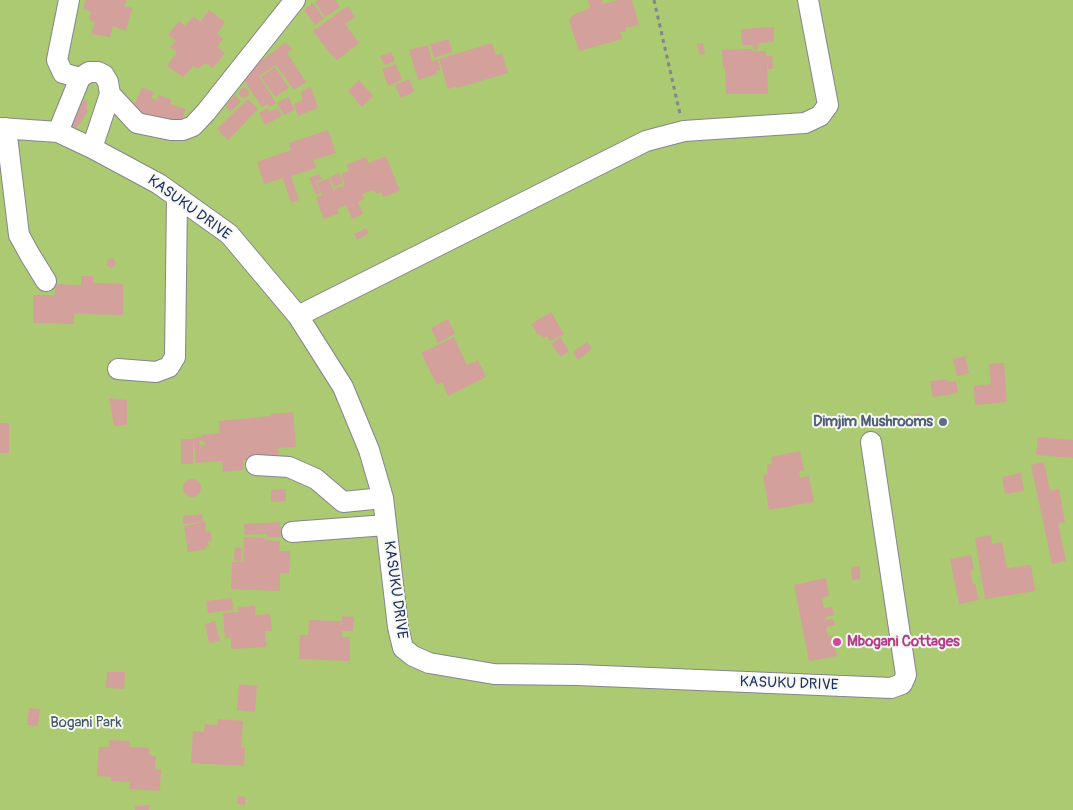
<!DOCTYPE html>
<style>
body{margin:0}
canvas{display:block;background:#edb}
</style>
<canvas width="1073" height="810"></canvas>
<script>
const c = document.querySelector('canvas').getContext('2d');
c.lineJoin = 'round';
function fill(path, color) { c.fillStyle = color; c.fill(path, 'evenodd'); }
function trace(path, color, width, dash) { c.strokeStyle = color; c.lineWidth = width; c.lineCap = dash ? 'butt' : 'round'; c.setLineDash(dash || []); c.stroke(path); }
function label(font, color, halo, rows, align = 'center') {
  c.font = font + ' Pangolin,sans-serif'; c.lineWidth = 4; c.setLineDash([]); c.textBaseline = 'middle'; c.strokeStyle = halo; c.fillStyle = color; for (const [text, x, y, turn = 0] of rows) {
    c.save(); c.translate(x, y); c.rotate((+turn || 0) * Math.PI / 180); c.textAlign = isNaN(turn) ? turn : align; if (halo) c.strokeText(text, 0, 0); c.fillText(text, 0, 0); c.restore();
  }
}
fill(new Path2D(`
 M0,0H1073V810H0Z`), '#acca71');
fill(new Path2D(`
 M86,0H127L124,6L132,8L126,31L113,26L110,37L91,34L95,22L89,20L91,12L83,9Z
 M318,0H335L340,7L325,17L315,2Z
 M588,0H602L603,4L619,0H632L639,25L625,28L626,32H620L622,39L579,51L569,20L573,15L590,8Z
 M313,3L324,19L315,25L304,10Z
 M348,6L355,17L345,24L359,43L337,60L333,55L332,56L313,31Z
 M209,10L225,22L217,34L223,39L217,47L225,53L213,68L205,63L198,69L193,66L183,77L167,66L177,52L170,47L176,40L168,35L179,21L185,26L194,16L200,22Z
 M774,27V42L758,43V50H753V45H742L741,29Z
 M449,39L452,52L434,58L430,44Z
 M286,42L292,49L287,53L306,82L294,90L276,65L259,76L276,103L270,107L267,104L262,107L243,79L251,74L248,71Z
 M492,43L496,55L502,53L508,73L457,88L456,86L448,89L439,59Z
 M703,43L705,54L700,55L697,44Z
 M428,45L432,61L437,59L441,70L436,71L437,74L418,80L409,50Z
 M751,49L752,51H766V56H772L773,69H768L767,62L768,94H726L725,68H723L722,50Z
 M391,52L395,61L385,65L380,56Z
 M396,64L402,80L388,86L382,69Z
 M275,67L289,88L275,97L261,77Z
 M409,79L414,92L401,98L395,85Z
 M359,80L373,96L362,107L348,91Z
 M142,87L154,92L151,98L157,100L159,95L172,100L170,104L186,109L180,126L165,125L132,110Z
 M311,87L318,108L298,116L294,104L303,100L300,92Z
 M239 93a5 5 0 1 1 10 0a5 5 0 1 1-10 0Z
 M235,95L241,102L230,112L225,106Z
 M288,97L295,110L284,115L277,103Z
 M248,99L258,109L228,140L217,129Z
 M87,100V112L79,125L70,132L68,126L74,104Z
 M268,108L269,112L278,108L282,116L265,125L259,113Z
 M328,130L336,153L313,160L316,168L291,176L299,200L291,203L283,178L264,184L257,162L291,150L289,143Z
 M386,156L400,191L383,197L381,192L376,194L374,190L362,194L364,199L358,202L363,214L352,219L346,205L337,209L339,213L324,219L316,198L322,195L317,183L329,178L333,190L345,185L341,174L349,171L346,165L366,157L368,163Z
 M339,173L343,183L334,187L330,177Z
 M319,174L322,179L316,182L320,193L316,195L309,178Z
 M366,228L369,233L357,240L354,234Z
 M106.5 263a4.5 4.5 0 1 1 9 0a4.5 4.5 0 1 1-9 0Z
 M81,276H93V283L123,284V315L74,314V324L33,323V295H55V284L81,285Z
 M551,312L564,334L550,341L547,336L543,338L540,334L538,335L531,324Z
 M448,319L455,334L438,343L431,328Z
 M454,337L467,365L478,360L486,377L448,396L442,382L437,385L421,353Z
 M560,337L569,351L561,357L551,344Z
 M587,342L592,349L578,360L573,352Z
 M965,356L969,373L957,376L953,359Z
 M1004,363L1007,402L975,405L974,386L991,384L989,364Z
 M947,379L948,382L956,381L958,393L933,397L930,381Z
 M109,398L127,400V425L114,426Z
 M293,412L296,447L278,448L279,457L243,460L244,470L223,472L222,461L196,463L193,438L201,437V441H199L202,450L201,445H205V442H202L201,435L220,433L219,421L271,416V414Z
 M919,413L921,422L914,423L913,415Z
 M0,423H9V453H0Z
 M1038,437L1073,440V458L1036,455Z
 M181,439H193V464H181Z
 M800,451L804,470L799,471L800,478L809,476L814,502L769,510L763,475L768,474L767,465L772,464L771,457Z
 M1044,462L1050,491L1059,489L1065,522L1058,523L1066,561L1052,564L1031,465Z
 M1021,473L1024,491L1005,494L1002,477Z
 M183 488a9 9 0 1 1 18 0a9 9 0 1 1-18 0Z
 M286,489V501L271,502V490Z
 M202,514L203,522L183,524V516Z
 M205,522L206,532L210,531L212,541L208,542L209,546H206V549L188,552L184,526Z
 M280,522L281,537H267V534L245,535L244,524Z
 M991,535L992,544L1002,542L1007,568L1031,565L1035,591L985,599L975,538Z
 M244,537L265,538L264,540L280,541L279,551H290L289,574L280,573V591L231,589L232,562H243Z
 M235,547L242,548L241,561L234,560Z
 M971,555L974,570L970,571L973,584L975,583L979,600L959,604L950,559Z
 M860,566V579L852,580L851,567Z
 M826,578L829,596L822,598L824,608L832,607L834,615L826,617V620L833,619L835,625L826,627L828,635H832L837,656L809,661L794,585Z
 M232,598L233,610L208,613L206,601Z
 M255,606V615L270,614L272,631H265L266,647L231,649V638H225L223,613L239,612L238,607Z
 M342,616L354,617L353,631H342V637H350V661L299,659L300,635H308L309,620L342,621Z
 M215,621L220,641L209,643L205,624Z
 M107,672H125L124,689L106,688Z
 M239,684L257,686L255,712L237,710Z
 M29,708L40,709L38,726L27,725Z
 M218,719L243,721L241,748H245L244,766L191,763L193,731L204,732L205,724L218,725Z
 M109,740L130,741V747L149,748V755L156,756L155,769L161,770L160,791L129,789L130,782L111,781V777L97,776L99,747H109Z
 M238,796L245,797V805L237,804Z
 M149,805V810H135V806Z`), '#d4a09c');
const minor = new Path2D(`
 M69,0L57,60L63,73L80,78
 M110,94L137,123L171,130H183L193,126L206,112L295,0
 M0,128L58,132L92,148L159,184L229,234L298,316L343,387L369,450L383,498L398,627L403,648L413,656L429,663L494,674L578,675L891,688L902,684L906,675L871,442
 M6,128L19,235L30,255L46,281
 M58,132L80,78L89,72H98L104,75L108,82L110,94L92,148
 M298,316L646,141L684,131L805,123L820,116L828,105L808,0
 M118,369L156,372L169,367L175,357L177,197
 M256,465L289,467L316,479L343,502L383,498
 M292,532L386,525`);
trace(minor, '#84868c', 22);
trace(new Path2D(`
 M654,0L680,114`), '#84868c', 3, [4, 4]);
trace(minor, '#fff', 20);
for (const [x, y, r, color] of [
 [943,422,5,"#5c6f8a"],
 [837,642,5,"#d1479c"]
]) { const dot = new Path2D(); dot.arc(x, y, r, 0, 2 * Math.PI); c.fillStyle = color; c.fill(dot); trace(dot, '#f6f6f2', 2); }
label('15px', '#1b2f5e', '#f6f6f2', [
 ["KASUKU DRIVE",189,208,36],
 ["KASUKU DRIVE",395,590,82],
 ["KASUKU DRIVE",789,684,2]
]);
label('bold 15px', '#4e5e75', '#f6f6f2', [
 ["Dimjim Mushrooms",933,422]
], 'right');
label('bold 15px', '#b23c85', '#f6f6f2', [
 ["Mbogani Cottages",847,642]
], 'left');
label('15px', '#3f5663', '#f6f6f2', [
 ["Bogani Park",86,723]
]);
</script>
